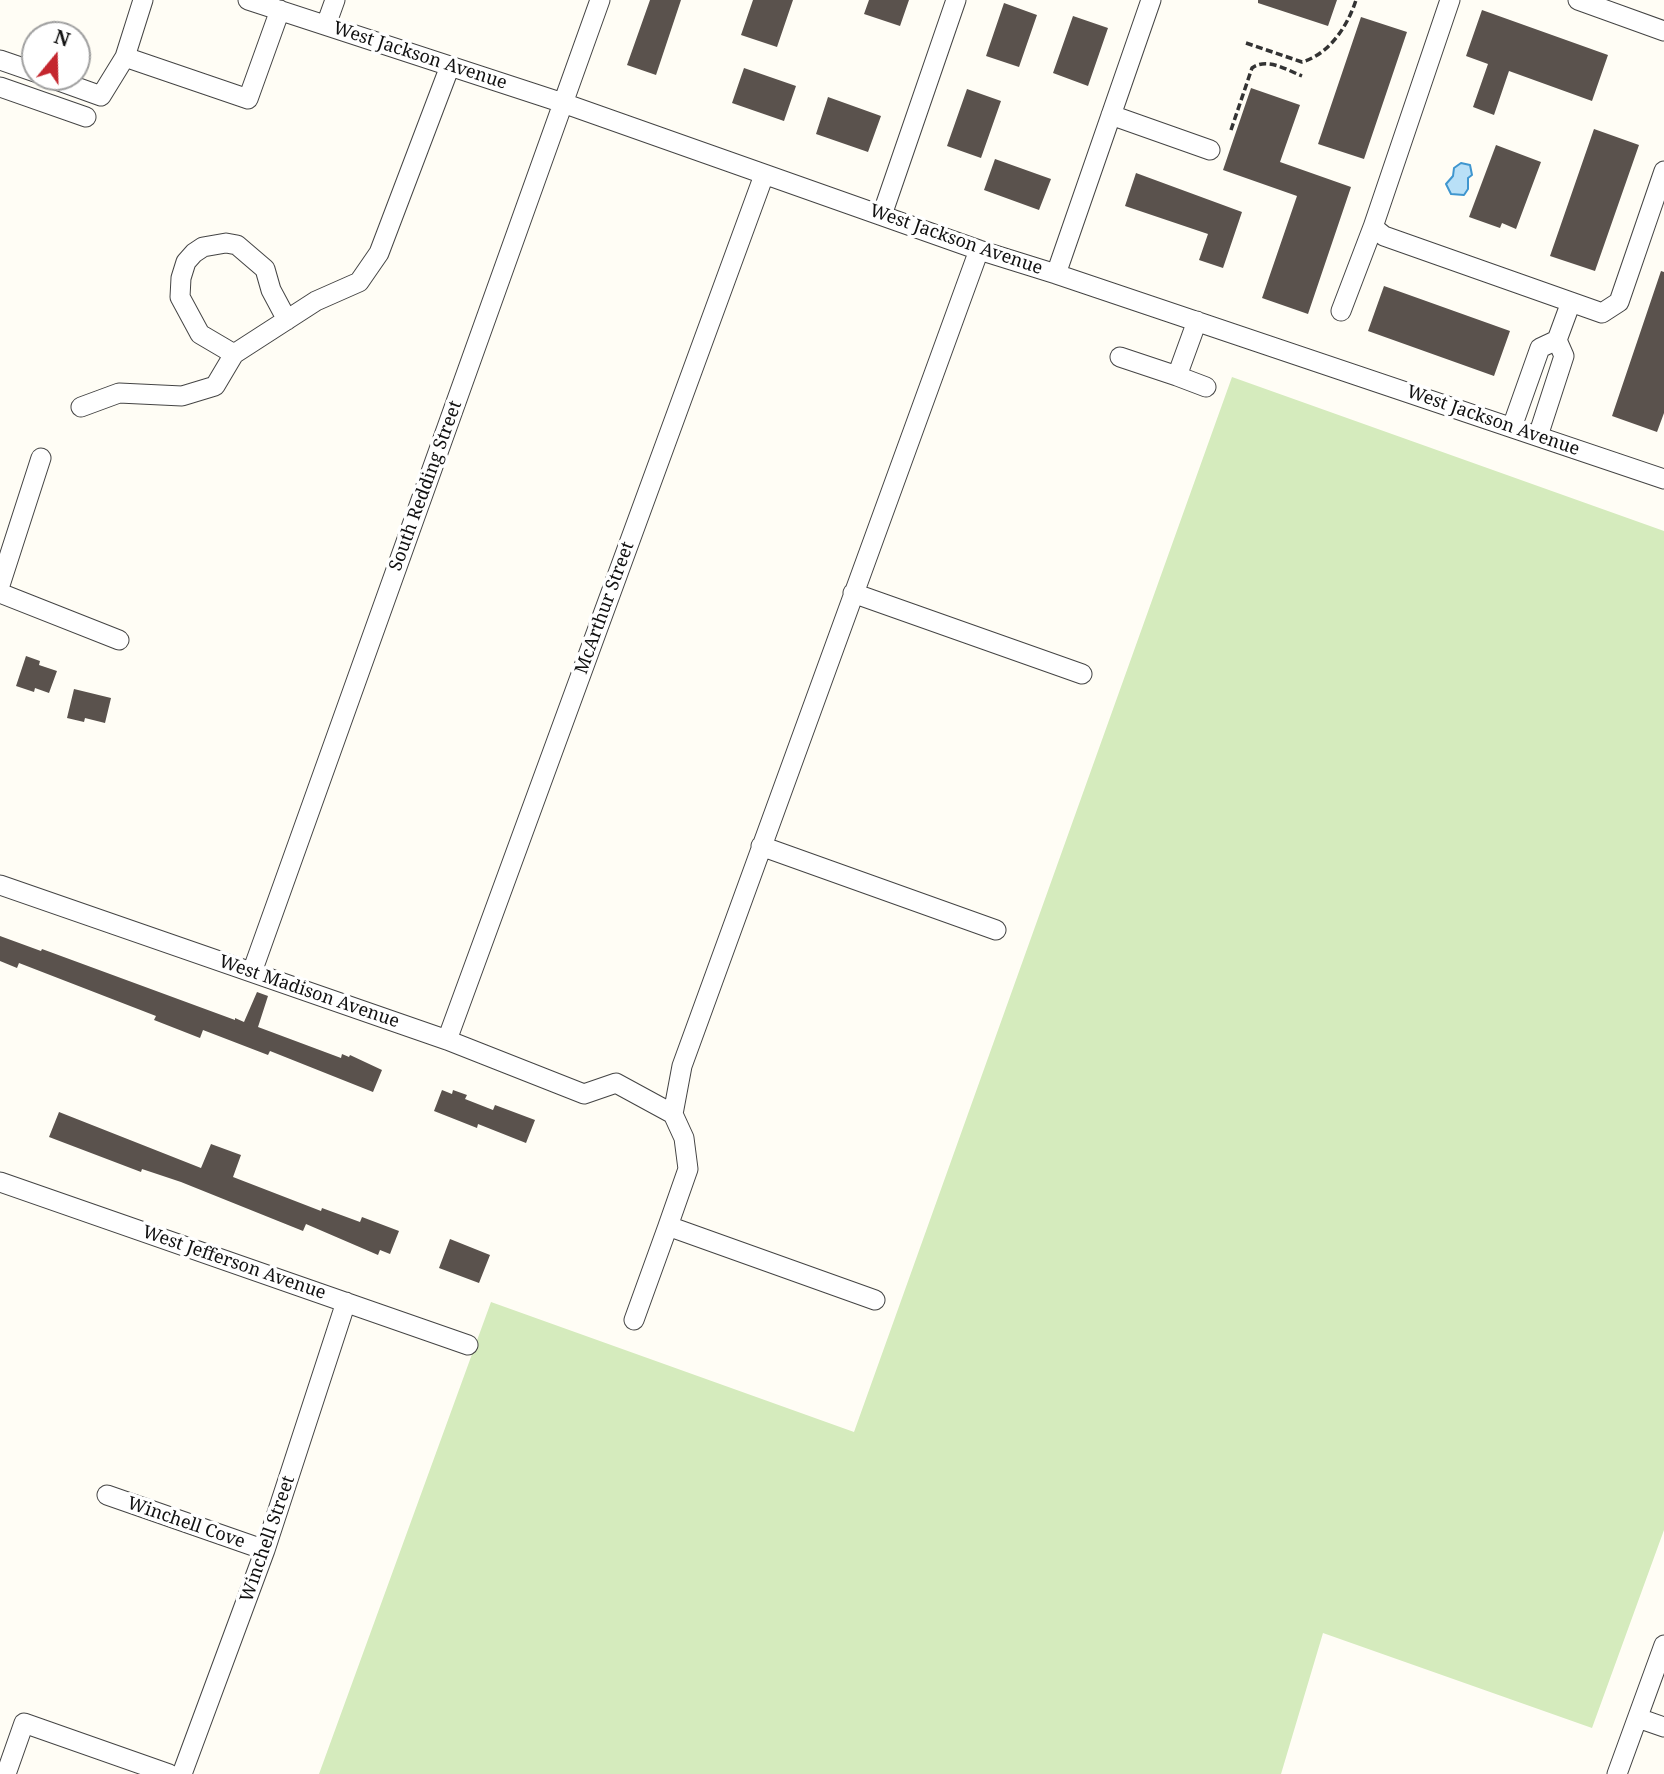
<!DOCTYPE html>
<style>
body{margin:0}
#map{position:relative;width:1664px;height:1774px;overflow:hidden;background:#fffdf5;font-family:"Noto Serif",serif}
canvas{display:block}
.north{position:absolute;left:21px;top:21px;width:70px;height:70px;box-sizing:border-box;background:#fff;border:2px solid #a0a0a0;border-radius:50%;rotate:19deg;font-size:19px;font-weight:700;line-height:28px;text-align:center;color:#111}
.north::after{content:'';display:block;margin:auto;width:24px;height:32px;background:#c4262e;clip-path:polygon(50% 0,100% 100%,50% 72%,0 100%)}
</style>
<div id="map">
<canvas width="1664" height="1774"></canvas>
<div class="north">N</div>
</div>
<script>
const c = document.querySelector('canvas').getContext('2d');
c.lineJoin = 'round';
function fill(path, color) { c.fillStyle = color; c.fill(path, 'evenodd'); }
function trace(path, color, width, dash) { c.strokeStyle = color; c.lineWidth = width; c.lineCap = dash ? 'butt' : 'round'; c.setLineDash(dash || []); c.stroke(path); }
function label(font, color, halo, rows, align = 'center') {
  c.font = font + ' "Noto Serif",serif'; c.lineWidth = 7; c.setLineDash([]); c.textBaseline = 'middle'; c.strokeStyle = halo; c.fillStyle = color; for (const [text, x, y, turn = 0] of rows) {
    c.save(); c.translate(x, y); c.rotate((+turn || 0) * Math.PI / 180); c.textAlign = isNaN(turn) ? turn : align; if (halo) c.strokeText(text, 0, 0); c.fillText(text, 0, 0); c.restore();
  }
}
fill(new Path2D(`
 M1232,377L1664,531V1530L1592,1728L1323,1633L1281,1774H319L491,1302L854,1432Z`), '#d5ebbd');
const water = new Path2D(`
 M1461,163L1470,165L1472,175L1468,178V189L1464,195L1451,194L1446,184L1453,176L1454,168Z`);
fill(water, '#b9e0f7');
trace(water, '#3f96cf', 2);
fill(new Path2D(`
 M650,0H681L656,75L627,65Z
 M753,0H793L777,47L741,35Z
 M869,0H909L900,26L864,14Z
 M1258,0H1337L1328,26L1258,3Z
 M1004,3L1037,15L1019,67L986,56Z
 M1482,10L1608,55L1592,101L1509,71L1494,115L1473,107L1488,64L1466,56Z
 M1073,16L1108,28L1088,86L1053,73Z
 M1361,17L1407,32L1364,159L1318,144Z
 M744,68L796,86L784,121L732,103Z
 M1251,88L1300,105L1280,162L1351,187L1308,314L1262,298L1297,196L1223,170Z
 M967,89L1001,101L981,158L947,146Z
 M828,97L881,116L868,152L816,134Z
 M1594,129L1639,145L1595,271L1550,256Z
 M1496,145L1541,162L1516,229L1502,223L1500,228L1469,217Z
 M995,159L1051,179L1039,210L984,190Z
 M1136,173L1242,212L1223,268L1199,260L1208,234L1125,206Z
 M1661,271L1664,272V413L1657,432L1612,416Z
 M1384,286L1510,331L1494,376L1368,331Z
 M26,656L40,661L39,665L57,671L49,693L35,688L34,692L16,686Z
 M74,689L111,698L105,723L85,718L84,722L67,718Z
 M0,936L41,951L42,949L235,1020V1018L244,1022L257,992L268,996L258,1027L341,1058L342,1054L349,1057L350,1055L382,1070L373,1092L270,1051L268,1055L203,1030L200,1038L154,1020L156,1016L19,963L17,968L0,961Z
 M442,1090L452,1094L453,1090L467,1095L465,1099L493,1110L495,1105L535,1120L526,1143L478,1124L477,1128L434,1111Z
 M59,1112L201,1168L211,1144L241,1155L233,1177L321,1211L322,1208L360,1222L362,1217L399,1231L390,1254L380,1250L378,1255L306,1224L303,1231L181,1182L142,1169L141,1172L49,1137Z
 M450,1239L490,1255L479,1283L439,1268Z`), '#5a524d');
const minor = new Path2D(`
 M248,0L563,103L979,250L1056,274L1664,479
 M1450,0L1373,227L1384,236L1602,313L1619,302L1664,171
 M1578,0L1664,31
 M326,25L335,0
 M125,57L143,0
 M0,60L35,72
 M48,77L101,96L125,57L248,99L280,10
 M0,87L86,117
 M1111,115L1210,150
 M882,215L956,0
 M1056,274L1151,0
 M1341,311L1373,227
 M1557,340L1571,302
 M234,354L200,334L180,297L181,278L186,262L194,253L203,247L226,243L237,245L265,269L271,290L287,320
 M1120,357L1177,376L1197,321
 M1177,376L1206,387
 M81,407L119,393L182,396L215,386L234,354L316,301L359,282L379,253L450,66
 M1512,427L1540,348L1557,340L1564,356L1538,436
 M0,585L41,458
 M0,593L119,640
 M853,593L1082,674
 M761,846L996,930
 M0,885L447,1040L584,1094L616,1083L673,1114
 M252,972L600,0
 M447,1040L764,175
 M0,1182L468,1345
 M875,1300L668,1226L688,1169L684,1138L673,1114L682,1066L979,250
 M634,1320L668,1226
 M107,1495L265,1550
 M1638,1718L1664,1727
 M6,1774L24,1723L169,1774
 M182,1774L265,1550L346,1302
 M1617,1774L1664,1645`);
trace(minor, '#444', 21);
trace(new Path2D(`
 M1246,43L1302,62C1330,54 1348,25 1356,0
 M1231,130L1252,68C1267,57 1287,70 1302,76`), '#333', 3.5, [7, 3.5]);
trace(minor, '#fff', 19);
label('18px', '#111', '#fff', [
 ["West Jackson Avenue",420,56,18],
 ["West Jackson Avenue",956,240,19],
 ["West Jackson Avenue",1493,421,19],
 ["South Redding Street",426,486,-70],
 ["McArthur Street",605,608,-70],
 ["West Madison Avenue",309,992,19],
 ["West Jefferson Avenue",234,1263,19],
 ["Winchell Cove",186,1523,19],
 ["Winchell Street",268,1539,-71]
]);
</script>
